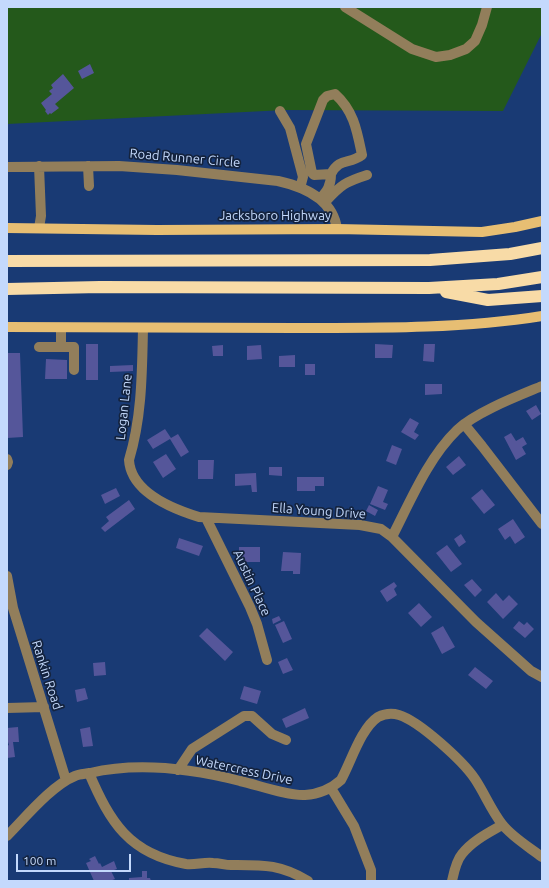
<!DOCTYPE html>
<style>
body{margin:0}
#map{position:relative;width:549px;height:888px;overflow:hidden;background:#193a74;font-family:Ubuntu,sans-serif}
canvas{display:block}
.frame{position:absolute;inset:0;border:8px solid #c4d9fc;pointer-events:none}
.scale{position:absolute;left:16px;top:854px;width:115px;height:18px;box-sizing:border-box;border:2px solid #c4d9fc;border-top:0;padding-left:5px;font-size:12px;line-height:14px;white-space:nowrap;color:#c4d9fc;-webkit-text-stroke:3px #14233e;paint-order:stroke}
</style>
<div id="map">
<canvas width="549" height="888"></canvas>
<div class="frame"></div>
<div class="scale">100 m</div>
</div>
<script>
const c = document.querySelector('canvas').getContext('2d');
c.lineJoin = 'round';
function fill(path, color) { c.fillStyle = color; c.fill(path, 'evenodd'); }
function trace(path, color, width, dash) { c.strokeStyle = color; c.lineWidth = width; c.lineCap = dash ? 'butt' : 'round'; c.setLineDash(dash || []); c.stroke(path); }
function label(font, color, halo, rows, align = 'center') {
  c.font = font + ' Ubuntu,sans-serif'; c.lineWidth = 3.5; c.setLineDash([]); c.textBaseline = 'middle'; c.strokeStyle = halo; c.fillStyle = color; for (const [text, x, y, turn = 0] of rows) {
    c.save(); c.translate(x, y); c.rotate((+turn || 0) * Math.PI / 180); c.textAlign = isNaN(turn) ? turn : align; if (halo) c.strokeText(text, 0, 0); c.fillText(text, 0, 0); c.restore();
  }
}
fill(new Path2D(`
 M7,7H542V33L503,111L285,110L7,124Z`), '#24591b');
fill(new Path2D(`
 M90,64L94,73L82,79L78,71Z
 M63,74L74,88L55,104L59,108L51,114L50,113L48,115L45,111L46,110L41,103L52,94L49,91L53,88L51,85Z
 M86,344H98V380H86Z
 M375,344L393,345L392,358H375Z
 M424,344H435L434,362L423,361Z
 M223,345V356H213L212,346Z
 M261,345L262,359L247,360V346Z
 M7,353H20L23,437L7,438Z
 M295,355V367H279V356Z
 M46,359L67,360V379H45Z
 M305,364H315V375H305Z
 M133,365V371L110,372V366Z
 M425,384H442V394L425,395Z
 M536,405L541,414L532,420L526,411Z
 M410,418L419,423L414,432L419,435L415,440L401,432Z
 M165,429L171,438L178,434L189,452L181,457L170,439L153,449L147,440Z
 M511,433L516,441L523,437L527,444L522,447L526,454L516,460L504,437Z
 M392,445L402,449L396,465L386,461Z
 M166,454L176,469L163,478L153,462Z
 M459,456L466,465L453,475L446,467Z
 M198,460H214L213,479H198Z
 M269,467H282V476L269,475Z
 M256,473L257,492H252L251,485L235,486V474Z
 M297,477H324V486H315V491H297Z
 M378,486L388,490L383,502L388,504L385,510L370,504Z
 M116,488L120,496L105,504L101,495Z
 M482,489L495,505L484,514L471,498Z
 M129,500L135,509L105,532L101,528L109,521L106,517Z
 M369,505L378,510L375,516L366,511Z
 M513,519L525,537L515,544L510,536L505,540L498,529Z
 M461,534L466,542L459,547L454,539Z
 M179,538L203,546L199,556L176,548Z
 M447,545L462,564L451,572L436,553Z
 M239,547H260V562H239Z
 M283,552L301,553L300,574H293V571H281Z
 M472,579L482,590L475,597L464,585Z
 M394,582L397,586L394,589L397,595L387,602L380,591Z
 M496,593L503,601L509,595L518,604L503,619L487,602Z
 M419,603L432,617L421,627L408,613Z
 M279,616L281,620L273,624L272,619Z
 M284,621L292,639L283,643L275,625Z
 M519,621L524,625L527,622L534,629L525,638L513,628Z
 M443,626L455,647L442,654L431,633Z
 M207,628L233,652L225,661L199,636Z
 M287,658L293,670L283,674L278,662Z
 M105,662L106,675L94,676L93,663Z
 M475,667L493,681L486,689L468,675Z
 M244,686L261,691L257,704L240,699Z
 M85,688L88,699L77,702L75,690Z
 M305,708L309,718L286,728L282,719Z
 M18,727L19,742H13L15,757L7,758V746L9,745L8,742H7V728Z
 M90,727L93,746L83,747L80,729Z
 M95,856L99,864L100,863L102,867L114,861L117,869L111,871L115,879L110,881H94L86,863L91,861L89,859Z
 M142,871H147V878H150L151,881H129V878L142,877Z`), '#55569a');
trace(new Path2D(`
 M345,7L412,49L436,57L450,55L466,49L475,41L482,25L487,7
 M280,111L290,128L303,177L300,188
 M39,166L41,216L39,228
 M88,166L89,186
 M7,167L119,166L177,170L278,181C305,187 333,199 337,229
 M320,199C327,191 331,186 331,174L314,175L312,173L306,144L323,100L327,96L335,94C354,111 357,131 362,155C349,165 340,157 331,174
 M326,201C341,185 345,182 367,175
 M61,328V347
 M143,328C142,373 142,417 129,460C131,493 173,509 199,517L360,525L381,529L392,537L476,622L531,671L542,677
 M39,347H74V370
 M464,424L482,446L542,524
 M7,459L8,462L7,465
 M206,518L250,607L257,624L267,660
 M392,537C410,502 428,458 457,430C476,412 518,396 542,386
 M7,576L13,608L66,780
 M7,708L44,707
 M178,770L192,749L244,716H252L272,734L286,740
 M89,773C110,822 129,854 186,864C195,865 204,862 213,863C220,863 225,865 231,865C263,865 280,864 308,881
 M331,788L354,826L371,870V881
 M7,836C25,818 52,785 75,776C79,774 85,774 90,773C137,762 193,769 240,781C258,785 287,796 305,795C319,794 331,789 341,780C351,762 361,728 378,717C384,714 392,713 399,715C419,721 463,761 475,779C485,794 491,810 502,824C512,837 529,847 542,857
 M452,881C454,872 456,861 462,854C472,841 488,833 502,825`), '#927e5b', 10);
trace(new Path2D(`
 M7,228L157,230L337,229L482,232L515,227L542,221
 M7,327C103,328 199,328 294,328C377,328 460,329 542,316`), '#e7be73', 10);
trace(new Path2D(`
 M7,261L430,260L510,254L542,248
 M7,289L100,287L429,288L498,284L542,277
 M446,292L488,300L542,296`), '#f8dba7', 12);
label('13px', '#c4d9fc', '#14233e', [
 ["Road Runner Circle",185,158,5],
 ["Jacksboro Highway",275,216],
 ["Logan Lane",124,407,-84],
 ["Ella Young Drive",319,511,4],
 ["Austin Place",252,583,65],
 ["Rankin Road",47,675,72],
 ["Watercress Drive",244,770,12]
]);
</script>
